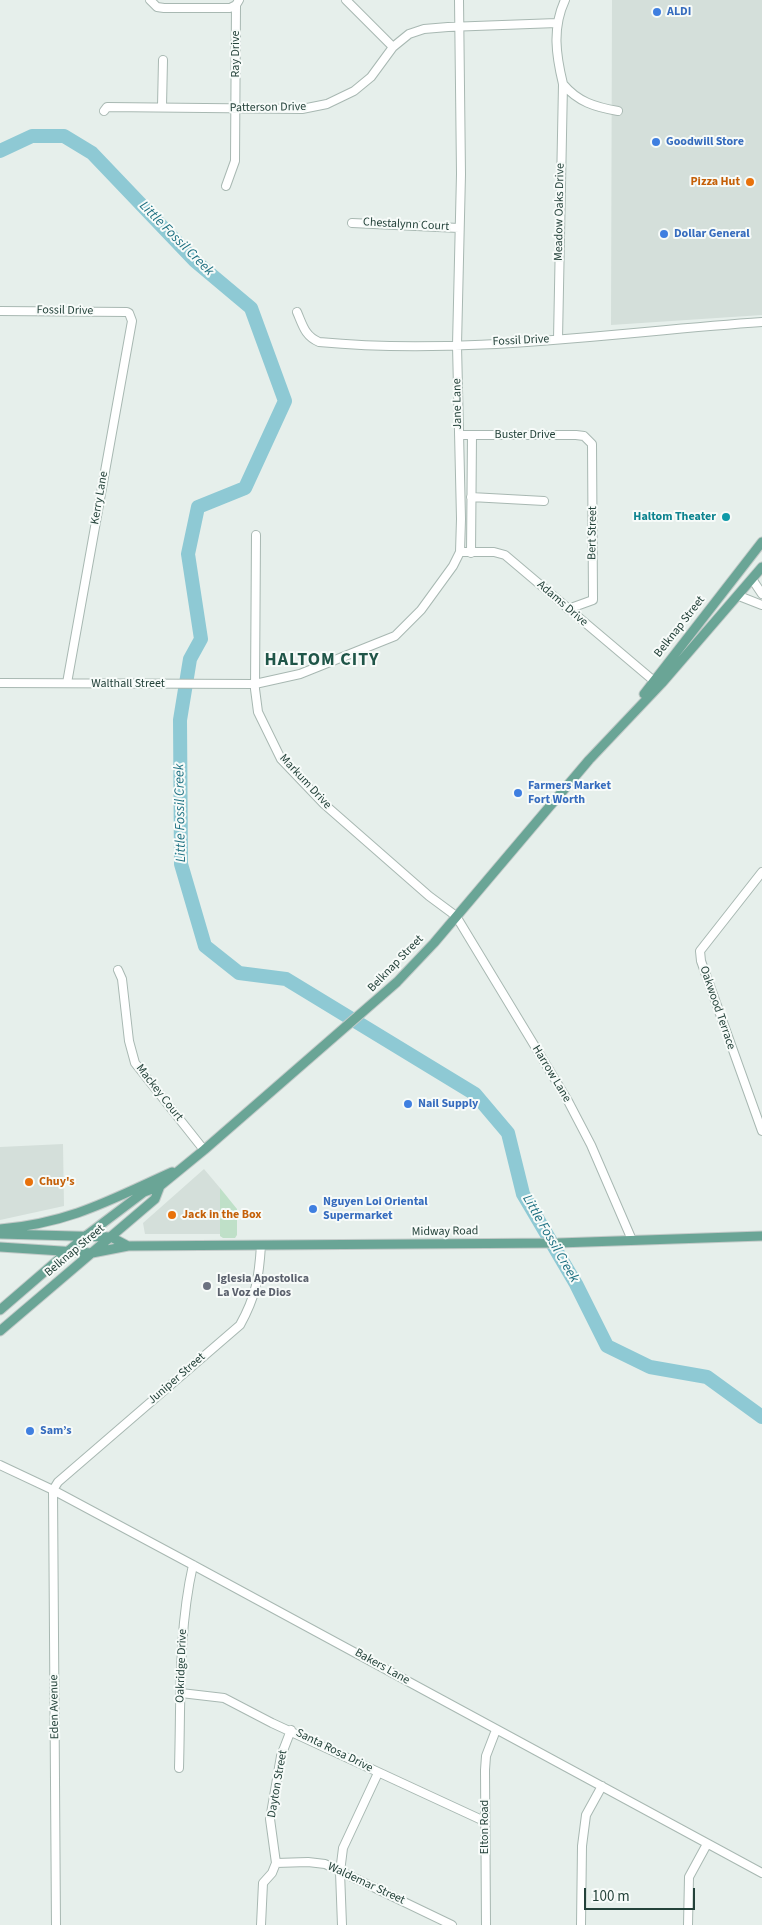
<!DOCTYPE html>
<meta charset="utf-8">
<style>
body{margin:0}
#map{position:relative;width:762px;height:1925px;overflow:hidden;background:#e6efeb;font-family:"Source Sans 3",sans-serif}
canvas{display:block}
.scale{position:absolute;left:584px;top:1888px;width:111px;height:22px;box-sizing:border-box;border:2px solid #24423a;border-top:0;padding-left:6px;font-size:15px;line-height:18px;white-space:nowrap;color:#24423a;-webkit-text-stroke:4px #f7fbf9;paint-order:stroke}
</style>
<div id="map">
<canvas width="762" height="1925"></canvas>
<div class="scale">100 m</div>
</div>
<script>
const c = document.querySelector('canvas').getContext('2d');
c.lineJoin = 'round';
function fill(path, color) { c.fillStyle = color; c.fill(path, 'evenodd'); }
function trace(path, color, width, dash) { c.strokeStyle = color; c.lineWidth = width; c.lineCap = dash ? 'butt' : 'round'; c.setLineDash(dash || []); c.stroke(path); }
function label(font, color, halo, rows, align = 'center') {
  c.font = font + ' "Source Sans 3",sans-serif'; c.lineWidth = 4; c.setLineDash([]); c.textBaseline = 'middle'; c.strokeStyle = halo; c.fillStyle = color; for (const [text, x, y, turn = 0] of rows) {
    c.save(); c.translate(x, y); c.rotate((+turn || 0) * Math.PI / 180); c.textAlign = isNaN(turn) ? turn : align; if (halo) c.strokeText(text, 0, 0); c.fillText(text, 0, 0); c.restore();
  }
}
fill(new Path2D(`
 M612,0H762V315L611,325Z
 M63,1144L64,1206L0,1220V1147Z
 M204,1169L220,1188V1234H145L143,1223Z`), '#d4dfda');
fill(new Path2D(`
 M220,1188L237,1209V1235L235,1238H223L220,1236Z`), '#bfe0c8');
trace(new Path2D(`
 M0,151L32,136H64L92,153L195,261L251,308L285,401L245,488L198,507L188,554L201,639L190,659L180,720L181,864L205,946L239,973L286,979L475,1094L508,1133L523,1194L576,1284L607,1346L650,1367L707,1377L762,1417`), '#8ec9d4', 14);
const minor = new Path2D(`
 M150,0L157,7L164,8H230L236,5
 M346,0L393,47
 M563,84C578,102 595,107 618,111
 M162,106L163,60
 M104,111L107,107L302,109L327,104L354,91L371,77L393,47L409,34L424,29L448,27L557,23
 M226,186L235,161L236,5L239,0
 M352,223L459,228
 M0,311L127,312L129,313L132,321L67,683
 M297,312C303,326 305,336 319,342C466,356 616,332 762,322
 M558,339L563,84C556,55 552,28 565,0
 M459,435H576L584,436L592,444L593,600L568,609
 M471,497L544,501
 M256,535L255,689L258,712L281,759L324,804L429,896L456,916L568,1101L591,1145L632,1240
 M460,552H494L505,555L654,681
 M471,553L472,435
 M752,579L762,594
 M739,596L762,605
 M0,683L255,684L300,674L395,636L421,610L453,566L460,552L461,519L457,345L461,174L459,0
 M762,872L700,951L701,961L762,1131
 M118,970L122,979L129,1041L135,1063L204,1150
 M0,1465L53,1490L193,1565L762,1873
 M181,1693L224,1698L272,1723L484,1821
 M179,1768C181,1700 178,1631 193,1565
 M276,1863L308,1862L325,1864L452,1925
 M56,1925L53,1490L58,1482L240,1325C256,1296 259,1278 261,1245
 M261,1925L263,1883L272,1873L276,1863L270,1819L281,1756L291,1730
 M342,1925L340,1872L343,1848L378,1773
 M486,1925L485,1770L486,1756L496,1730
 M581,1925L582,1846L586,1815L602,1786
 M688,1925L689,1877L707,1844`);
const major = new Path2D(`
 M644,694L762,542
 M0,1229C70,1223 110,1200 172,1172
 M0,1234L111,1237L128,1246
 M0,1247L92,1253L128,1246L558,1243L762,1236
 M0,1310L87,1235L144,1192L160,1186L204,1150L397,982L434,943L589,760L662,683L762,567
 M0,1331L155,1199L160,1186`);
trace(minor, '#a8b8b2', 10);
trace(major, '#c2cac8', 11);
trace(minor, '#fff', 8);
trace(major, '#6aa596', 9);
for (const [x, y, r, color] of [
 [657,12,5,"#3f7fe0"],
 [656,142,5,"#3f7fe0"],
 [750,182,5,"#e8710a"],
 [664,234,5,"#3f7fe0"],
 [726,517,5,"#0f9aa8"],
 [518,793,5,"#3f7fe0"],
 [408,1104,5,"#3f7fe0"],
 [29,1182,5,"#e8710a"],
 [313,1209,5,"#3f7fe0"],
 [172,1215,5,"#e8710a"],
 [207,1286,5,"#6b7280"],
 [30,1431,5,"#3f7fe0"]
]) { const dot = new Path2D(); dot.arc(x, y, r, 0, 2 * Math.PI); c.fillStyle = color; c.fill(dot); trace(dot, '#f7fbf9', 2); }
label('bold 12px', '#366cbe', '#f7fbf9', [
 ["ALDI",667,12],
 ["Goodwill Store",666,142],
 ["Dollar General",674,234],
 ["Farmers Market",528,786],
 ["Fort Worth",528,800],
 ["Nail Supply",418,1104],
 ["Nguyen Loi Oriental",323,1202],
 ["Supermarket",323,1216],
 ["Sam’s",40,1431]
], 'left');
label('12px', '#24423a', '#f7fbf9', [
 ["Ray Drive",236,54,-90],
 ["Patterson Drive",268,108,-1],
 ["Meadow Oaks Drive",560,212,-89],
 ["Chestalynn Court",406,225,3],
 ["Fossil Drive",65,311,1],
 ["Fossil Drive",521,341,-3],
 ["Jane Lane",458,404,-91],
 ["Buster Drive",525,435],
 ["Kerry Lane",100,498,-80],
 ["Bert Street",593,533,-89],
 ["Adams Drive",562,604,41],
 ["Belknap Street",680,627,-52],
 ["Walthall Street",128,684],
 ["Markum Drive",305,782,47],
 ["Belknap Street",396,964,-46],
 ["Oakwood Terrace",717,1008,71],
 ["Harrow Lane",551,1074,59],
 ["Mackey Court",159,1093,52],
 ["Midway Road",445,1232,-1],
 ["Belknap Street",75,1251,-40],
 ["Juniper Street",177,1379,-41],
 ["Oakridge Drive",182,1666,-88],
 ["Bakers Lane",382,1667,29],
 ["Eden Avenue",55,1707,-91],
 ["Santa Rosa Drive",334,1751,26],
 ["Dayton Street",278,1784,-80],
 ["Elton Road",485,1827,-90],
 ["Waldemar Street",366,1884,25]
]);
label('bold 12px', '#c56008', '#f7fbf9', [
 ["Pizza Hut",740,182,"right"],
 ["Chuy's",39,1182],
 ["Jack in the Box",182,1215]
], 'left');
label('bold 12px', '#0d838f', '#f7fbf9', [
 ["Haltom Theater",716,517]
], 'right');
label('bold 12px', '#5b616d', '#f7fbf9', [
 ["Iglesia Apostolica",217,1279],
 ["La Voz de Dios",217,1293]
], 'left');
label('italic 14px', '#1c6f80', '#f7fbf9', [
 ["Little Fossil Creek",176,239,45],
 ["Little Fossil Creek",181,813,-91],
 ["Little Fossil Creek",550,1239,60]
]);
c.letterSpacing = '1px';
label('bold 18px', '#1f5548', '#f7fbf9', [
 ["HALTOM CITY",322,661]
]);
c.letterSpacing = '0px';
</script>
